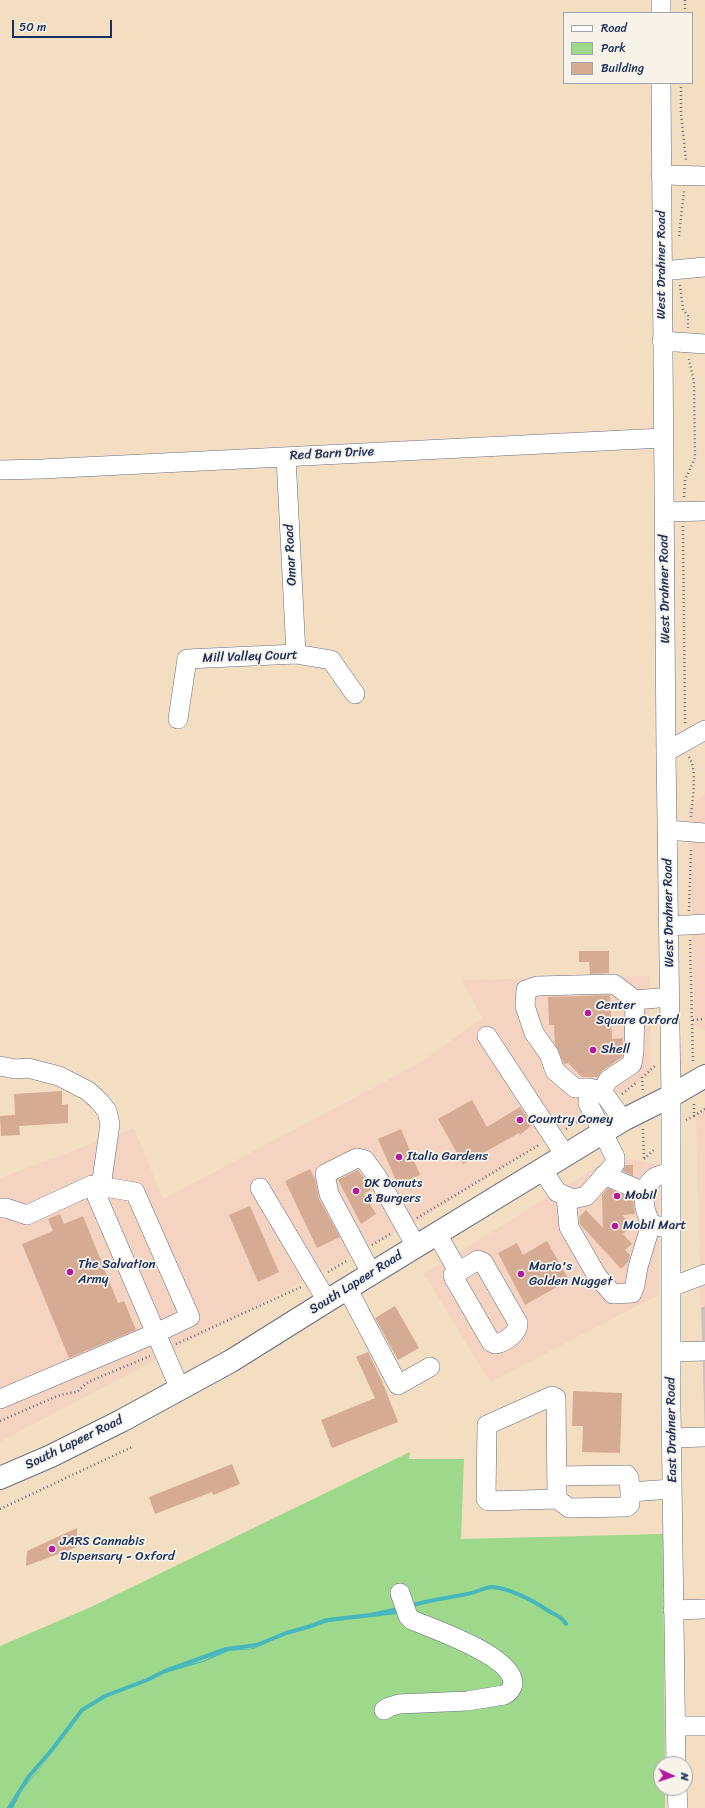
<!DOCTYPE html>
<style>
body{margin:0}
#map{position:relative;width:705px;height:1808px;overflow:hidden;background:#f3dec2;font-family:Sriracha,sans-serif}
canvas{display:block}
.legend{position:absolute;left:563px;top:12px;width:130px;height:72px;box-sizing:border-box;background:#f7f3e8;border:1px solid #9fa5b1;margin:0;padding:5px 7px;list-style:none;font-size:12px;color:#1b2f5e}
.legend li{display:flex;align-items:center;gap:8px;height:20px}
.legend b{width:20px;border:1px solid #9fa5b1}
.north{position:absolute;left:653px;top:1756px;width:40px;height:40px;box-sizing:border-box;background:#f7f3e8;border:1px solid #9fa5b1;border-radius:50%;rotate:93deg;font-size:11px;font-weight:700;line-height:16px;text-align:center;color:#1b2f5e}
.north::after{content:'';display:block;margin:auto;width:14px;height:18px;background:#b5179e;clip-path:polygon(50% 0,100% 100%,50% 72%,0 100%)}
.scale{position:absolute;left:12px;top:20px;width:100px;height:18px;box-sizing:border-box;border:2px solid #1b2f5e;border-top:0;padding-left:5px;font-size:12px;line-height:14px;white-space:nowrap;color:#1b2f5e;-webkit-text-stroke:3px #f7f3e8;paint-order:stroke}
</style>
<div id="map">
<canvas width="705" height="1808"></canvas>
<ul class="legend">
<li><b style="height:5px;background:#fff"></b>Road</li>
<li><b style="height:11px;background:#9ed88b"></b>Park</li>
<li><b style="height:11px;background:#d6ab93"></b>Building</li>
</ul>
<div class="north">N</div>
<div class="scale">50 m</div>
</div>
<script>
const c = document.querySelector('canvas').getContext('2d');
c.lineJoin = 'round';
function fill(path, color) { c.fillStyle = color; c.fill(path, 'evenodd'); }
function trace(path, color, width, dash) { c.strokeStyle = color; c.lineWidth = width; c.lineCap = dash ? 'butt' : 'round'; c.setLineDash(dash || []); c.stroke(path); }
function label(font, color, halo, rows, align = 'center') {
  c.font = font + ' Sriracha,sans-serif'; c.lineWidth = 3.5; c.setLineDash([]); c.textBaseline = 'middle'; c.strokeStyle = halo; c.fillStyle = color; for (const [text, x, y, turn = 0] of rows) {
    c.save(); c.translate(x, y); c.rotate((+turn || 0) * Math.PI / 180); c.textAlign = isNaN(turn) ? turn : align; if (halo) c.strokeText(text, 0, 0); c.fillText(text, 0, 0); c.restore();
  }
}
fill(new Path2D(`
 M705,793V1031L695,1026L689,809Z
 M650,976L651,1074L426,1216L0,1442V1178L134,1128L163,1199L418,1064L482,1018L462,980Z
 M705,1107V1306L701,1308L696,1112Z
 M615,1155L658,1165L659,1295L490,1382L424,1274Z`), '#f4d3c0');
fill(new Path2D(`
 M705,1306V1438L701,1308Z`), '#d0c0bc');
fill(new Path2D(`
 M410,1452L409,1459H464L461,1539L663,1534L665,1764H661V1788H665V1808H0V1646L91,1607Z`), '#9ed88b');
fill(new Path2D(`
 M397,1608L398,1614L328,1622L293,1632L253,1649L229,1651L203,1662L165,1673L168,1670L203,1661L228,1649H249L261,1646L293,1631L312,1627L326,1621L378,1615Z
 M53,1753L22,1790L13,1808H11L21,1790Z`), '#47b7bd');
trace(new Path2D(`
 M410,1606C429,1600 448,1598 467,1594C475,1593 483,1588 491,1587C507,1587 534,1601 547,1610C554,1615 562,1616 566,1624
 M9,1808L29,1776L51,1751L82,1710L105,1696L147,1680L165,1671L226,1649L257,1645L286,1633L308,1627L327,1620L370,1615L394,1610`), '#47b7bd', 4);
fill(new Path2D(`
 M579,951H609V973L590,974L589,962H579Z
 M610,995L612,1039L623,1038L622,1057L602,1071L597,1077H582L568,1063L564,1064L555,1044L554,1025H549L548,997Z
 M62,1091V1105L68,1104V1123L19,1126L20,1135L1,1136L0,1116L15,1115L14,1094Z
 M472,1100L487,1127L520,1107L532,1125L520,1135L519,1133L463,1164L438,1119Z
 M401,1129L420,1175L398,1185L378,1139Z
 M626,1165H633V1176L623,1171Z
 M310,1169L315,1179L319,1199L340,1237L317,1248L285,1181Z
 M358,1170L372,1189L364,1194L376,1214L361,1224L338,1180Z
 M608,1188L633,1199L635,1214L622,1215L632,1225L623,1234L632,1244L625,1250L630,1255L628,1262L621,1269L580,1224L579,1217L586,1210L603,1228L602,1195Z
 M250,1206L279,1272L258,1282L229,1215Z
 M60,1214L64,1224L83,1216L118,1303L124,1301L136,1330L69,1358L22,1244L53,1231L48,1219Z
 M547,1241L569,1280L525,1305L498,1253L517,1243L523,1255Z
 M395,1306L419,1348L398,1360L375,1318Z
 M368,1352L382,1381L398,1422L332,1448L321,1420L375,1398L356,1357Z
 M573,1391L622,1393L620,1453L582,1452L583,1426H572Z
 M232,1464L240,1484L213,1495L212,1492L155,1514L149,1497Z
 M77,1528V1547L26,1566L27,1551Z`), '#d6ab93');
const minor = new Path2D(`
 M661,13V0
 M661,83L666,752L671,1096V1408L676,1764
 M661,175L705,176
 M662,271L705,267
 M662,341L705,344
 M286,457L296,654
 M0,470L42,469L663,438
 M664,512L705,511
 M178,719L187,659L296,654L331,660L355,694
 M666,752L705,730
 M667,830L705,833
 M669,926L705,924
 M487,1036L565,1155
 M0,1066L15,1069L28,1068L59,1076L88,1091L99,1101L107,1111L110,1124L101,1187
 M602,1091L608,1080L632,1064L634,1052L635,1000
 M623,1120L602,1091L589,1088H575L555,1071L549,1054L534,1033L525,1006L526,990L537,986L614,984L635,1000L670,997
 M542,1169L557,1192L573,1199L586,1196L615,1164V1157L588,1103L589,1088
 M604,1175L644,1192
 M260,1188L327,1301
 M566,1196L569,1227L597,1276L613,1294L632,1293L635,1285L638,1267L651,1224
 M0,1208H6L27,1215L92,1185L180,1389
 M662,1227L651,1224C644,1210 639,1190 654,1178C657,1175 666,1174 671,1172
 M437,1234L458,1271
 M478,1260L483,1262L518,1323C518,1334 504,1343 495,1344L491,1342L454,1278L453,1275Z
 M371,1273L329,1194L325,1174L357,1158L365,1160L378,1178L416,1246
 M671,1287L705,1274
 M347,1288L398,1385L430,1367
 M671,1352L705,1351
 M0,1399L156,1333L190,1317L135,1192L92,1185
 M671,1438L705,1437
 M557,1476L627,1475L629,1478L630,1492
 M557,1499L556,1398L552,1396L487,1425L486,1499L488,1501L557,1499L569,1508L627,1507L630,1504V1492L672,1489
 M673,1610L705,1609
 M384,1710L389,1707L399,1704L467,1701L504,1695C508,1693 512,1689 513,1684C514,1656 433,1629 412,1620L408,1616L400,1593
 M675,1726H705
 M677,1788L678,1808`);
const major = new Path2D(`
 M0,1478L51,1456L121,1421L231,1361L330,1299L623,1120L671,1096L705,1076`);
trace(minor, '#676c81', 20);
trace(major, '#676c81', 24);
trace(new Path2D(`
 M685,13V0
 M681,83V114L686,160
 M679,236L684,191
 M680,285L683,309L688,316V328
 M684,497L685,480L695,458L694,382L689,359
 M683,526L685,723
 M689,757C698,771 692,800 691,817
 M689,911L691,848
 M690,940L693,1063
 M693,1020L705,1019
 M645,1075L655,1066
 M642,1077L643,1092
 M622,1094L637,1082
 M694,1116L705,1109
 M686,1120L694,1116V1102
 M566,1129L581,1120
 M643,1129L644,1159
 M644,1159L655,1149
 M417,1218L539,1145
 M372,1245L392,1233
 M328,1272L348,1260
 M176,1344L301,1287
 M0,1421L55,1397L64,1394L77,1392L88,1382L150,1356
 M0,1509L132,1447`), '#676c81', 2.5, [1, 3]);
trace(minor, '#fff', 19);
trace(major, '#fff', 22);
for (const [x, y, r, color] of [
 [588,1013,4,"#b5179e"],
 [593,1050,4,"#b5179e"],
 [520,1120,4,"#b5179e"],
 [399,1157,4,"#b5179e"],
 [356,1191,4,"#b5179e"],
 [617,1196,4,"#b5179e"],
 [615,1226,4,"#b5179e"],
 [70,1272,4,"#b5179e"],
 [521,1274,4,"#b5179e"],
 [52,1549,4,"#b5179e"]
]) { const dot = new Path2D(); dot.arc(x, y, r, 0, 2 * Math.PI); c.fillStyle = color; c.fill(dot); trace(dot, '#f7f3e8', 1.5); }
label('13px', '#1b2f5e', '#f7f3e8', [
 ["West Drahner Road",662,265,-90],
 ["Red Barn Drive",332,454,-3],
 ["Omar Road",291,555,-93],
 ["West Drahner Road",665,589,-91],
 ["Mill Valley Court",250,657,-2],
 ["West Drahner Road",669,913,-91],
 ["South Lapeer Road",356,1283,-32],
 ["East Drahner Road",672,1430,-91],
 ["South Lapeer Road",74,1443,-26]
]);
label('13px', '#1b2f5e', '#f7f3e8', [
 ["Center",596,1006],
 ["Square Oxford",596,1021],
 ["Shell",601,1050],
 ["Country Coney",528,1120],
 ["Italia Gardens",407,1157],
 ["DK Donuts",364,1184],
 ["& Burgers",364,1199],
 ["Mobil",625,1196],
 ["Mobil Mart",623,1226],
 ["The Salvation",78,1265],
 ["Army",78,1280],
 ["Mario's",529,1267],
 ["Golden Nugget",529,1282],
 ["JARS Cannabis",60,1542],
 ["Dispensary - Oxford",60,1557]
], 'left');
</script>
